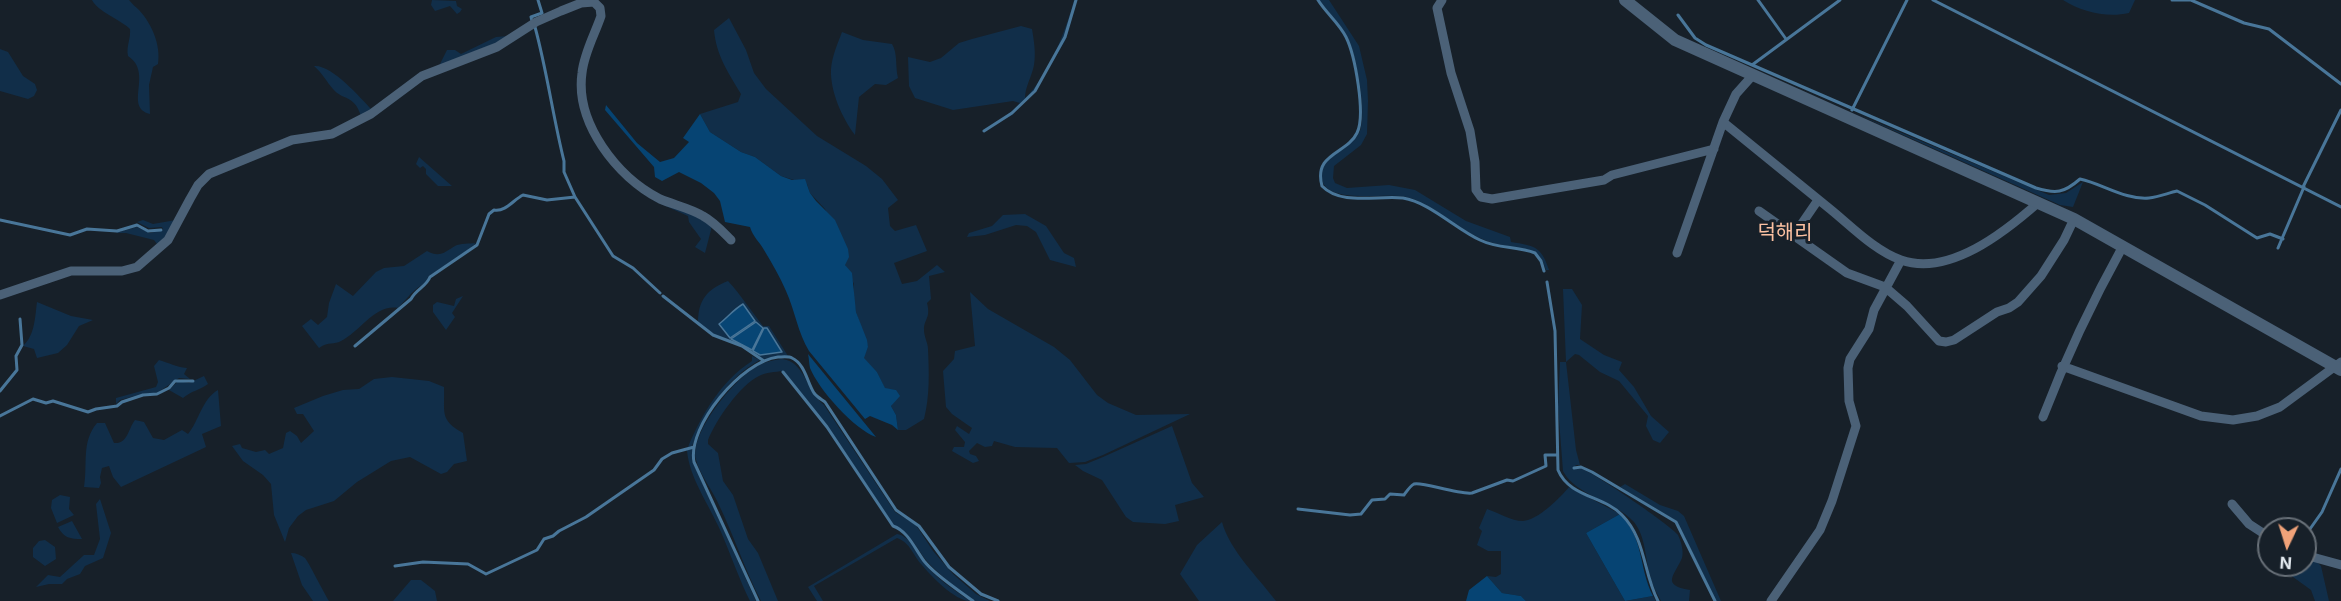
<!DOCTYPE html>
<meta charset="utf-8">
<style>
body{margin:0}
#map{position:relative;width:2341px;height:601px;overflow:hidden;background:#172029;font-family:Inter,sans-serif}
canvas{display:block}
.north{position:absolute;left:2257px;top:517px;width:60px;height:60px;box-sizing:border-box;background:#172029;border:2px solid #687078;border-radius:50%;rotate:184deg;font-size:16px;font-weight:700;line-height:24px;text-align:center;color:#e2e8ee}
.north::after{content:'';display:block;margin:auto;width:21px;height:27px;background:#f0a279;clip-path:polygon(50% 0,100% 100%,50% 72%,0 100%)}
</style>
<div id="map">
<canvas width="2341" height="601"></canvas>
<div class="north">N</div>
</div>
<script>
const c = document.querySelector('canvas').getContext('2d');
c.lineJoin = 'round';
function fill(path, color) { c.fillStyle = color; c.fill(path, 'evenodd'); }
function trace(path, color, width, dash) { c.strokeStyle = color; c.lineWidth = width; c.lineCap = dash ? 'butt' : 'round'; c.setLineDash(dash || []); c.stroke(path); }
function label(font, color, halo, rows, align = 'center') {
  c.font = font + ' Inter,"Noto Sans KR",sans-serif'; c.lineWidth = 6; c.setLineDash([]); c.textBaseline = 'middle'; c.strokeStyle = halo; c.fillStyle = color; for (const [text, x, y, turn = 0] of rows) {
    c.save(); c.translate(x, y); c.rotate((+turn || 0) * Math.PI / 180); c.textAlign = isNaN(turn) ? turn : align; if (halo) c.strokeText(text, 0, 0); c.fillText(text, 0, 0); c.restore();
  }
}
fill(new Path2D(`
 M92,0H129C132,4 136,7 139,10C152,24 161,45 158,64L153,67L149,85L150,114C123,107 154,73 128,56C126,46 131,39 130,29C121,20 97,11 92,0Z
 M432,0L456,1L457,6L462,9L460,12L457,14L450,6L435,11L431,5Z
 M1074,0H1077L1066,39L1035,92L1012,115L981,133L1011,112L1020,103L1013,101L953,110L915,98L909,86L908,57L930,62L941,58L959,43L972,39L1021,26L1032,29C1034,41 1036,53 1034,65C1032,76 1025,87 1025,98C1048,77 1066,30 1074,0Z
 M1319,0H1329L1359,46L1367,80L1368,101L1367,134L1361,145L1334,166L1333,178L1335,183L1347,188L1389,185L1415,190L1466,221L1510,237L1511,242C1535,246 1541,246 1549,270H1546L1542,260L1535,252C1518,246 1499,247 1482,239C1458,229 1430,202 1406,197C1386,193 1340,202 1326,187C1305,163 1354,147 1360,131C1367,111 1356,54 1347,36C1339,23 1328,12 1319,0Z
 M2063,0H2135L2129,13C2107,18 2082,12 2063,0Z
 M729,18L746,50L754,73L766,89L817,136L866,166L882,179L898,200L888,208L890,226L895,231L916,225L927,251L894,263L902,284L917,281L937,265L945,272L929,276L931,299L927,303C931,319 924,318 924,330C924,337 928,343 928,349C929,372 930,396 924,419L906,430H898L896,415L891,406L896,390L885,389L877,372L863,358L868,347L856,312L853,296L854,284L845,265L825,209L810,193L807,184L781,176L755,157L741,152L710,132L700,114L738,102L741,94C729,74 716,55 714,30Z
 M842,32L863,40L892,44C898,54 895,66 898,78L886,85L875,84L859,97L855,135C842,118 830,91 831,69C832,56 838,43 842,32Z
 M508,36L496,43L439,66L447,50H455L461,54L496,37Z
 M0,49L8,52L23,76L35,84L37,90L34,96L28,99L0,91Z
 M314,66C331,64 360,97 372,110L361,116C354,94 343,101 333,89C326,81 323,74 314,66Z
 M1852,112L2049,195L2066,193L2083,182L2073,207L2060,205Z
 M419,157L452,186H438L426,174V169L423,166L420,168L416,164Z
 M652,200L694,215L712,226L705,253L695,247L701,239L689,222L688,216Z
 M1025,214L1046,226L1064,253L1074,258L1076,267L1050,260L1036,232L1027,226L1016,225L985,235L967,237L969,233L992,226L1003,215Z
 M143,220L153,224L176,220L167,236L157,244L154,240L126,233H115L137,227L150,233L163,230L162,227L149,228L137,222Z
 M476,243L468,250L429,276C426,284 421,285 415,290C409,295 404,302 398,308C375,304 360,332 341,341C334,345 329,341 319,348L302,326L311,319L318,325L327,317L329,303L336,284L353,296L376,272L384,268L404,266L427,251C440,258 445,252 455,246C460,243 470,244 476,243Z
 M728,281C741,295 751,311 763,326H769L788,356L763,359L743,346L713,334L698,323C698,300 707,289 728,281ZM767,328L782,352L760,355Z
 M1563,289H1572L1582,305L1580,339L1604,355L1622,362L1619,370L1634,387L1651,416L1669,432L1660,443L1653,440L1646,426L1648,416L1619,381L1600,372L1579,355L1575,354L1566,362L1576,450L1580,465H1576L1573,469C1576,469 1579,468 1582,469C1593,472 1673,527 1678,535C1681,541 1684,551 1682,558C1675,575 1660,585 1690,590L1689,601H1661C1657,593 1652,585 1650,575C1645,558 1646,537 1634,522C1615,501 1575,495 1563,471L1558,407L1560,362H1566Z
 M970,292L988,309L1054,347L1070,360L1097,395L1108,403L1136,415L1190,414L1103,455L1085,462L1069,463L1057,448L1015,447L994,441L992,446L985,447L977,443L969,451L970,454L976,456L979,461L973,463L952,451L954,447H964L965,442L955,430L957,426L969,434L972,428L952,414L946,407L943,371L954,359L955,351L975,346Z
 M463,296L452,313L455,317L446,330L433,312V305L437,302L454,306L456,299Z
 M37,302L71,316L93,320L79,326L67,345L58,353L37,358L34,349L23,346C35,335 35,317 37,302Z
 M752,356L760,360C725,379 708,412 692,446L688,447C702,414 721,381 752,361Z
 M782,359C804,361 807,391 824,405L895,512L916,525L933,551L953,574L976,594L990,601C985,601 979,601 975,601C967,599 930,566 925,559C917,548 907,529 893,525L827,426L783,371C775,372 766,372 759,376C740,385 716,420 708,440V444L718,453L723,481L733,495L748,539L758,553L778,601H761C745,570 734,536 719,505C713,491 699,473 696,460C689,434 734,379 756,367C764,362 773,360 782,359Z
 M159,360C170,363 175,367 187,368L184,374L190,379L179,378L157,393L142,394L120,400L116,404V398L156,387L158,382L154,366Z
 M204,376L208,384C200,390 191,391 183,398L169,390L178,381L189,383Z
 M392,377L429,381L444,387C445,412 439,420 463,433L467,461L454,464L447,472L441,474L410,457L391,461L357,482L334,501L306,510L298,516L289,528L285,542L274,515L271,484L263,475L243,461L232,446L240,444L242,448L256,452L265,450L269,454L283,448L286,433L290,431L297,436L301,443L314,431L303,414H297L294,408L323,396L343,390L359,389L374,379Z
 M218,390L221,426L202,434L206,447L121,487L113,477L109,466L102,468L100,477L101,483L99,488L84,487C88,463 81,442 97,423H105L114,443C128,444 128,429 135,420L144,422L153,438L164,440L182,430L188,434C199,421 202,399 218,390Z
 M1172,426L1192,483L1204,497L1175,505L1179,521L1165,524L1133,522L1126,517L1102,480L1083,471L1075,465L1086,464L1103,457Z
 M692,448V460L756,601H750C739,579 731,555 721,532C710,506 689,478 687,450Z
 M1625,484L1660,505L1678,511L1684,516L1721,601H1716L1677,521L1620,487Z
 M1569,487L1620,514L1586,533L1625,601L1653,596L1656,601H1526L1521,596L1502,593L1487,576L1496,577L1501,574V551H1488L1477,545L1482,531L1479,528L1487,509C1499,513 1511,521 1523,521C1538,520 1560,498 1569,487Z
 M60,495L70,497L69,509L74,515L57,523L51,508L52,500Z
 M100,499L111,533L103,558L85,566L80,574L67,579L62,584H49L36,587L48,575L60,577L84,555H94L100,539L96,504Z
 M72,521L82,539C70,539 64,538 58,527Z
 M1222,522C1230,551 1258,577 1276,601H1199L1180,574L1197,545Z
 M897,534C910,536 916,551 923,561C934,577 954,590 970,601C955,601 931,576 922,565C913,556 911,543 897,538L814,586L823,601H817L808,587Z
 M45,540L55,547L56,559L45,566L33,557V548L39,541Z
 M291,553C296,553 301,555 305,558C308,561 324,593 329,601H313L302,585Z
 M2305,558L2317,562L2321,566L2329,601H2315L2311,590L2282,569L2284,565H2305Z
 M411,580H421L435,591L437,601H393Z`), '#112e49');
fill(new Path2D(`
 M606,105L637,143L660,162L674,158L689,142L683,138L700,114L710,132L741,152L755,157L781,176L792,180L805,179L810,193L816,201L835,220L848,249L849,257L845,265L852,273L856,312L867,340L868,347L864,358L877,372L885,388L896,390L900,396L891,406L896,415L898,430L892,425L870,416L865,419L809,351C798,333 795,311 786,291C780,277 772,263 764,250C759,241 753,237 750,227L725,222L720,201L714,193L701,183L679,172L662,181L655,177L654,167L605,110Z
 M808,354L876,437C854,429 819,390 810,368C809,364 809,358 808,354Z
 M1620,514C1645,540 1638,566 1653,596L1625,601L1586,533Z
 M1487,576L1502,593L1521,596L1526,601H1466L1469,590Z`), '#064473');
const water = new Path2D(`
 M743,304L755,321L730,338L719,324C728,317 733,310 743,304Z
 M756,322L763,328L752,350L731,339Z
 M764,328H767L782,352L760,355L753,351Z`);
fill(water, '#074574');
trace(water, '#497699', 1.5);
trace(new Path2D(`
 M1318,0C1326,13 1339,23 1346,37C1355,55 1366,115 1357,133C1347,154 1313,153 1322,186C1341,206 1378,195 1403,198C1429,202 1456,229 1480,240C1498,249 1517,246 1535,253L1541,261L1544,271
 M1758,0L1786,39
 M1933,0L2341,207
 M2172,0H2191L2244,23L2269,29L2341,84
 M1678,15L1695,38L1706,45L2036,188C2056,194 2064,193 2080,179C2103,184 2125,200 2149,198C2159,197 2168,193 2177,191L2205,205L2257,238L2270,234L2283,239
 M532,21L531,17L542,13L538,0
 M535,27C547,71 553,117 564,161V172L575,197L613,256L633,268L660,293
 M1752,65L1840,0
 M1852,110L1907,0
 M984,131L1012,113L1035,91L1065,37L1076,0
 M2303,187L2341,110
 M0,220L70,235L87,229L117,231L137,225L148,231L161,230
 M2278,248L2304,187
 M1547,282L1555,331L1558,470C1569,497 1604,496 1622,515C1646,539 1643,573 1658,601
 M663,296L713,335L742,346L764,361
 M355,346L411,299C416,289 426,287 430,277L477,245L489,214L494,210C506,212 513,200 523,195L547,200L575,197
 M783,372L827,427L893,526C908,531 915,549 924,561C936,576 957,589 973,601
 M0,391L17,370L16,356L22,345L20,319
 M0,416L33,399L46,403L53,401L88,412L96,409L117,406L122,402L143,395L157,394L169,388L175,381H193
 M1574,468L1581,467L1592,472L1676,522L1715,601
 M1298,509L1350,515L1361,514L1372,500L1385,499L1390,494L1404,495C1407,491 1410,486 1414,484C1421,481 1458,495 1472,493L1507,480L1513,481L1546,466L1545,455H1556
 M2305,536L2322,512L2341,469
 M395,566L423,562L468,564L486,574L537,550L544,539L553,536L559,531L586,517L654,470L662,459L672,453L694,447
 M758,601L694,462C687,426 742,361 778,357C782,357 789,356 792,358C805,364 807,382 814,393C817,397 821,399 825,402L896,510L919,526L949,567L981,594L998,601`), '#497699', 3);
trace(new Path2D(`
 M1442,0L1437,8L1451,73L1470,131L1475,162L1476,190L1481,197L1492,199L1604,180L1612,175L1714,149
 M1723,122C1759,151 1794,180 1830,209C1851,226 1875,251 1901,260C1949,277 2005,232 2039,202
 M1759,211L1847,273L1885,287L1907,306L1939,341L1946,342L1954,340L1997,312L2009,308L2018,302L2041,276L2064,240L2074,219
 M1794,235L1818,200
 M1677,253L1723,122L1736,94L1753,75
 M0,295L71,271H122L137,267L168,240L190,199L198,185L209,174L292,140L332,134L371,114L422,76L497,47L536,22L561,11L581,3L594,2L600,8L601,16C595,34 584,53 582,73C575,123 617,177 660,199C674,205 690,208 703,216C714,222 722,231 731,240
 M2062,366L2201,416L2233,420L2257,416L2280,407L2341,362
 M2043,417C2066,357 2092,302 2123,246
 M2232,504L2249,524L2269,537
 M2305,555L2341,565
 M1771,601L1820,530L1832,501L1856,426L1849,401L1848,368L1850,359L1869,329L1874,310L1901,260`), '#4b6177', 9);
trace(new Path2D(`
 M1625,0L1675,40L2074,219L2341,370`), '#4b6177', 12);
label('20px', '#fbc0a1', '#172029', [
 ["덕해리",1785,233]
]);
</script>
